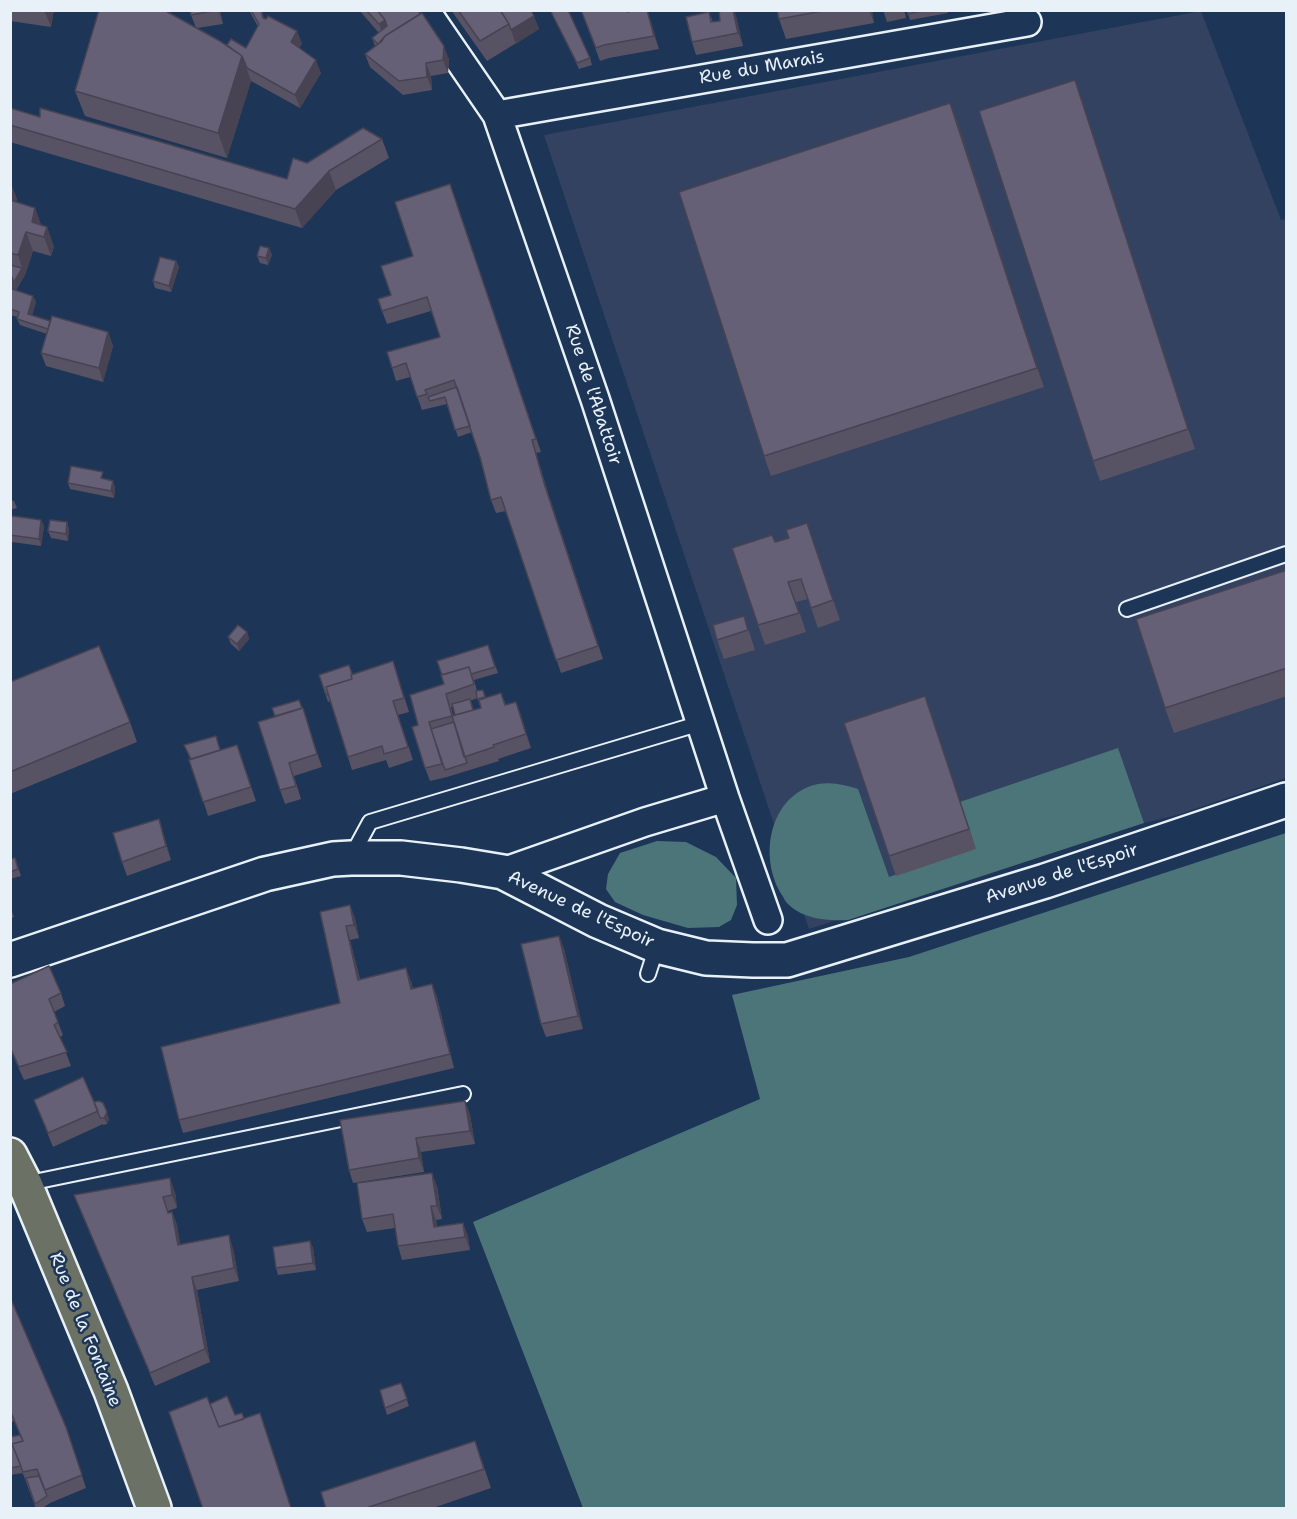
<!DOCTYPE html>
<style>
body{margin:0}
#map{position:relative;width:1297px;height:1519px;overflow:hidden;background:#1d3557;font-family:"Shantell Sans",sans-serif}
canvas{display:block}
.frame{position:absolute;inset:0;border:12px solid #e8f1f8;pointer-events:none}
</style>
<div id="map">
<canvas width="1297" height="1519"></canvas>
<div class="frame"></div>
</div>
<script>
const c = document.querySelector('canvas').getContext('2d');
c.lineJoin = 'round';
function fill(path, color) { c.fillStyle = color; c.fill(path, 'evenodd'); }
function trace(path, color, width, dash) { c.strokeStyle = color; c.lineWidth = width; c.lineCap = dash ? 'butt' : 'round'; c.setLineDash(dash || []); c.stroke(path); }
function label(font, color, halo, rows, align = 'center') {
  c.font = font + ' "Shantell Sans",sans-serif'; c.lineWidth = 5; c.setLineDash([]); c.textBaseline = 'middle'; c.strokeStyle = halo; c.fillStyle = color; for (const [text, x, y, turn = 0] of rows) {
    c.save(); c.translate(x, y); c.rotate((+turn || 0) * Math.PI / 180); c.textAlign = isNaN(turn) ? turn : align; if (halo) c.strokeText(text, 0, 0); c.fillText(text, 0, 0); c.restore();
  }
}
fill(new Path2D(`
 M1201,11L1281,220L1286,219V778L1177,815L1144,823L809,929L544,135Z`), '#334260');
fill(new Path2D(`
 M1118,748L1144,823L848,920C827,921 802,919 787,903C785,901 784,898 782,895C760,861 767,804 808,787C825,780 842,784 858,789L889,877L967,850L951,805Z
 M1286,833V1508H583L473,1222L760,1099L732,995L909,957Z
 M657,841L686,842L716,857L736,878L737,905L731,920L719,927L688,928L643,915L615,902L606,889L608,874L620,853Z`), '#4c757a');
const lane = new Path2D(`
 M1127,609L1286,554
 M351,857L370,822L701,723
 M648,974L657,946
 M24,1184L463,1094`);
const street = new Path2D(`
 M425,10L497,115L595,399L725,798L768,920
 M497,115L1027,22
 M503,872L645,822L725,798`);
const secondary = new Path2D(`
 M10,960L265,874L333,859L351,858H401L461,865L503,872L598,921L657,946L706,958L753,960H787L1045,881L1286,800`);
const primary = new Path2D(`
 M10,1155L25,1184L111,1391L154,1508`);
trace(lane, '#e8f1f8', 18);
trace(street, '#e8f1f8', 32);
trace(secondary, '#e8f1f8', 38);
trace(primary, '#e8f1f8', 38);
trace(lane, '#1d3557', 14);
trace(street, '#1d3557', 27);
trace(secondary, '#1d3557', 33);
trace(primary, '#6b7165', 33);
fill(new Path2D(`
 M10,10H54L51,27L10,21Z
 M220,10L223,24L197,28L227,45L246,48L258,27L249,10H262L264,19L297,31L302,44L299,48L321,73L300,108L251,81L227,158L85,116L75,91L196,28L191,15Z
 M359,10H418L449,59L448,73L431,76L432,90L403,95L370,67L365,54L375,46L372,38L379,33Z
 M451,10H531L539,29L487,61Z
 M581,10H628V12L647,10L659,49L609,58L600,61Z
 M777,10H873L872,11L874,23L786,39L779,19Z
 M883,10H904L906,18L887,22Z
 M907,10H947L948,13L910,20Z
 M551,12L590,58L592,65L579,69Z
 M709,12L713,22L736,16L743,46L696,55L692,42Z
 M1075,80L1195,449L1100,481L1093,461Z
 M950,103L1044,387L771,476L764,456Z
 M10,108L40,117L287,179L307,163L382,139L389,158L336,190L302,228L10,142Z
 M10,182L17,199L16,202L35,208L41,225L47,227L54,247L51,256L33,251L25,275L16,290L33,296L36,302L32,315L50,321L108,332L113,346L103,382L46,366L41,353L47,334L20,325L17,319L18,317L10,315Z
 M450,184L541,452L536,453L549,496L603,659L561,673L506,511L496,513L491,500L480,457L472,432L458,437L447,404L422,410L410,377L396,381L392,368L440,337L431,311L387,324L382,311L413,256Z
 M269,248L272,255L268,265L260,263L257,256Z
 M176,261L179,267L171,292L155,288L153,281Z
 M105,479L113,481L115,488L114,498L70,489L68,483Z
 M10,500L14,501L17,508L10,510Z
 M10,518L41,520L44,526L41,546L12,542L10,539Z
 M67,522L69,529L68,541L51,538L48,531Z
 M807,523L840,620L818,628L808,599L796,602L806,632L765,645L758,625L775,542L789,538Z
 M1287,570V696L1174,733L1165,708Z
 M744,616L755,650L724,659L717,640Z
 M247,632L249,639L239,651L231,644L228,637Z
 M488,645L498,673L474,680L477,691L483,690L486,698L501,693L506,705L516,702L531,748L498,759L499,761L447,777L430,781L425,768L418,725ZM477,698L481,708L474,710L470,701ZM451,707H453L455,715H453Z
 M393,661L409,712L398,715L413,760L389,768L386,760L352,770L330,701L328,702L319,675L352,674Z
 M10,682L130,722L137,742L10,794Z
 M925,696L976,849L896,876L889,856Z
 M299,700L322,767L294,776L301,799L285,804L280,790L275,716Z
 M184,745L221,750L237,745L256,801L208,816L190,759Z
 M159,819L171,860L127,876L122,862Z
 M15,858L21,876L10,879V859Z
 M350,905L355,919L359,938L350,940L360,979L411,981L413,989L432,984L437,997L454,1068L183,1133L179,1120L340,1003L320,912Z
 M10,907L14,917L10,918Z
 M559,936L564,949L583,1029L546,1037L541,1024Z
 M10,984L61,993L65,1006L54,1012L63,1035L60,1037L71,1066L24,1080L10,1049Z
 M34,1100L94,1102L109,1119L107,1124L103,1125V1124L53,1147Z
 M465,1101L470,1115L475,1144L421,1152L424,1172L353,1183L349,1170Z
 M437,1186L442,1219L436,1220L437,1227L463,1223L468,1237L470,1250L402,1260L398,1246L395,1228L367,1232L362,1219Z
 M175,1192L177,1208L168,1211L169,1213L172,1212L177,1225L180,1245L233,1248L239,1281L197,1290L210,1362L155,1386L74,1195Z
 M310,1241L313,1248L316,1270L278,1275L276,1268Z
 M10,1297L66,1427L86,1488L50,1503L49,1502L50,1503L41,1509H36L22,1471L23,1473L10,1475V1437L20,1435L14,1421L10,1422Z
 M401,1383L409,1406L387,1415L385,1408Z
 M482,1461L491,1488L430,1509H326Z`), '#575365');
fill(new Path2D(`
 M44,10H54L51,27Z
 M218,10H220L223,24Z
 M647,10L651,21L659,49L654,36Z
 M733,10H734L736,16L743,46L738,33Z
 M869,10H872L874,23Z
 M534,16L539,29L516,44L511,30Z
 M385,20L390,33L384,38L379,24Z
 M297,31L302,44L295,55L291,42Z
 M444,46L449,59L448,73L443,60Z
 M242,56L251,81L227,158L218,133Z
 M316,60L321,73L300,108L295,95Z
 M426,63L431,76L432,90L427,77Z
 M1075,80L1082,100L1195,449L1188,429Z
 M950,103L958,122L1044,387L1037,368Z
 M329,171L336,190L302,228L295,209Z
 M10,182L17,199L11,218L10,215Z
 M35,208L42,227L32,222Z
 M47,227L54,247L51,256L44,237Z
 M26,232L33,251L25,275L16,289L14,282L22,268L18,255Z
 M269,248L272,255L268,265L266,258Z
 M176,261L179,267L171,292L169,286Z
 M10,273L16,289L10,306Z
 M33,296L36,302L30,321L28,314Z
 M108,332L113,346L103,382L99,368Z
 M532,440L549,496L603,659L544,483Z
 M113,481L115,488L114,498L111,491Z
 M41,520L44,526L41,546L39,539Z
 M67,522L69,529L68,541L66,534Z
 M247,632L249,639L239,651L237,644Z
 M925,696L932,716L976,849L969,829Z
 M516,702L521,715L531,748L526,734Z
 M159,819L163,833L171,860L166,846Z
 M350,905L355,919L359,938L354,925Z
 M346,926L350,940L363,993L358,980Z
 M559,936L564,949L583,1029L578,1016Z
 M406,968L411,981L416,1002L411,989Z
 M432,984L437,997L454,1068L450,1054Z
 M465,1101L470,1115L475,1144L470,1131Z
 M107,1112L109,1119L107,1124L104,1118Z
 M416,1138L421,1152L424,1172L419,1158Z
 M432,1173L437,1186L442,1219L437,1206Z
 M170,1178L175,1192L177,1208L172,1195Z
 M431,1206L436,1220L439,1241L434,1227Z
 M172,1212L177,1225L183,1259L178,1245Z
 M463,1223L468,1237L470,1250L465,1237Z
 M229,1235L233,1248L239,1281L234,1268Z
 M310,1241L313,1248L316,1270L313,1263Z
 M192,1277L197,1290L210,1362L205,1349Z`), '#474353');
const building = new Path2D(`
 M99,10H164L218,40L242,56L218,133L75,91Z
 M190,10H218L191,15Z
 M251,10H261L263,18L266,19L268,16L297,31L291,42L316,60L295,95L247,68L242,56L227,45L231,39L246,48L259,24Z
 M366,10H377L385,20L379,24Z
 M377,10H418L420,14L385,36L378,44L372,38L387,26L385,20Z
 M458,10H500L509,24L480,41Z
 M500,10H531L534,16L511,30L509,24Z
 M555,10H568L590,58L577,63L551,12Z
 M581,10H627V12L635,10H647L654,36L604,45L596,48Z
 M719,10H733L738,33L692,42L686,17L709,12L711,22L720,21Z
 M777,10H828L779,19Z
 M907,10H925L908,14Z
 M422,13L444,46L443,60L426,63L427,77L399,81L365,54L381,42L385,36Z
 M1075,80L1188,429L1093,461L979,111Z
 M950,103L1037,368L764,456L679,192Z
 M10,108L40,117V108L161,142L287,179L293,158L307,163L363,128L382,139L329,171L295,209L10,125Z
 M450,184L536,439L532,440L544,483L598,646L556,660L501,497L491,500L480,457L454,380L425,390L427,394L417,397L406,363L392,368L387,352L440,337L427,297L382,311L378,299L391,295L381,266L413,256L395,202Z
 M10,200L35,208L32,222L47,227L44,237L26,232L18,255L10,253Z
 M260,246L269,248L266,258L257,256Z
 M160,257L176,261L169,286L153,281Z
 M10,265L22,268L14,282L10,273Z
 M12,289L33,296L28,314L50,321L48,329L17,319L19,312L10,309V292Z
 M52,316L108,332L99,368L41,353Z
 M457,387L470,426L455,430L445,397L430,401L428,397Z
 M71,466L103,472L101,478L113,481L111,491L68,483Z
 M13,516L41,520L39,539L10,535V518Z
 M50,520L67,522L66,534L48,531Z
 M807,523L833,600L811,608L801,579L788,582L799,613L758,625L732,548L772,535L775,542L789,538L786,530Z
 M1287,570V668L1165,708L1136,619Z
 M744,616L748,630L717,640L713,625Z
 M238,625L247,632L237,644L228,637Z
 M488,645L495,667L471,674L469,667L442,675L437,661Z
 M99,646L130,722L10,772V682Z
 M393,661L404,698L393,701L408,747L384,754L382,746L348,757L326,687L352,679L351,675Z
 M349,665L352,674L351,675L352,679L326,687L328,694L326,695L319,675Z
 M469,667L474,684L446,694L452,716L429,722L442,764L425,768L412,727L418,725L410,695L444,684L441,675Z
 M483,690L485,697L477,699L476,691Z
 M501,693L505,705L516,702L526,734L493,745L494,747L464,757L452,716L481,708L479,700Z
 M925,696L969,829L889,856L844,723Z
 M470,699L473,710L455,715L452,704Z
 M299,700L302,708L275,716L272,708Z
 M303,708L317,754L289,763L296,786L280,790L258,722Z
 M454,722L467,763L445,770L431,729Z
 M216,736L220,750L191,759L184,745Z
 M237,745L251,787L203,802L189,760Z
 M159,819L166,846L122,862L113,833Z
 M15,858L18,869L10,872V859Z
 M350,905L354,925L346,926L358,980L406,968L411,989L432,984L450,1054L179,1120L161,1047L340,1003L320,912Z
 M559,936L578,1016L541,1024L521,944Z
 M49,966L61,993L49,999L58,1022L54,1025L67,1052L19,1067L10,1047V984Z
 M83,1077L98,1111L48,1133L34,1100Z
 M99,1101L103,1103L107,1112L104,1118H100L94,1102Z
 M465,1101L470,1131L416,1138L419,1158L349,1170L340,1120Z
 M432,1173L437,1206H431L434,1227L463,1223L465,1237L398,1246L393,1214L362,1219L357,1183Z
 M170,1178L172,1195L163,1197L168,1213L172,1212L178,1245L229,1235L234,1268L192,1277L205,1349L150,1373L74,1195Z
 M310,1241L313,1263L276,1268L273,1247Z
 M10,1297L66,1427L82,1475L45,1490L37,1469L23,1472L12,1444L23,1441L10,1410Z
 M401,1383L407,1399L385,1408L380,1390Z
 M227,1396L235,1415L242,1413L244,1419L219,1427L210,1404Z
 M207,1397L219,1427L260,1413L291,1508L203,1509L169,1412Z
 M20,1435L23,1441L12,1444L21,1466L10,1468V1437Z
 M475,1441L484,1469L363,1509H326L321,1492Z
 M39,1476L47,1496L35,1504L26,1478Z`);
fill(building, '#656076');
trace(building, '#474353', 1.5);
label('18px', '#e8f1f8', '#1d3557', [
 ["Rue du Marais",762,68,-10],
 ["Rue de l'Abattoir",593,395,72],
 ["Avenue de l'Espoir",1062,874,-18],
 ["Avenue de l'Espoir",581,910,25],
 ["Rue de la Fontaine",85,1330,68]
]);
</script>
